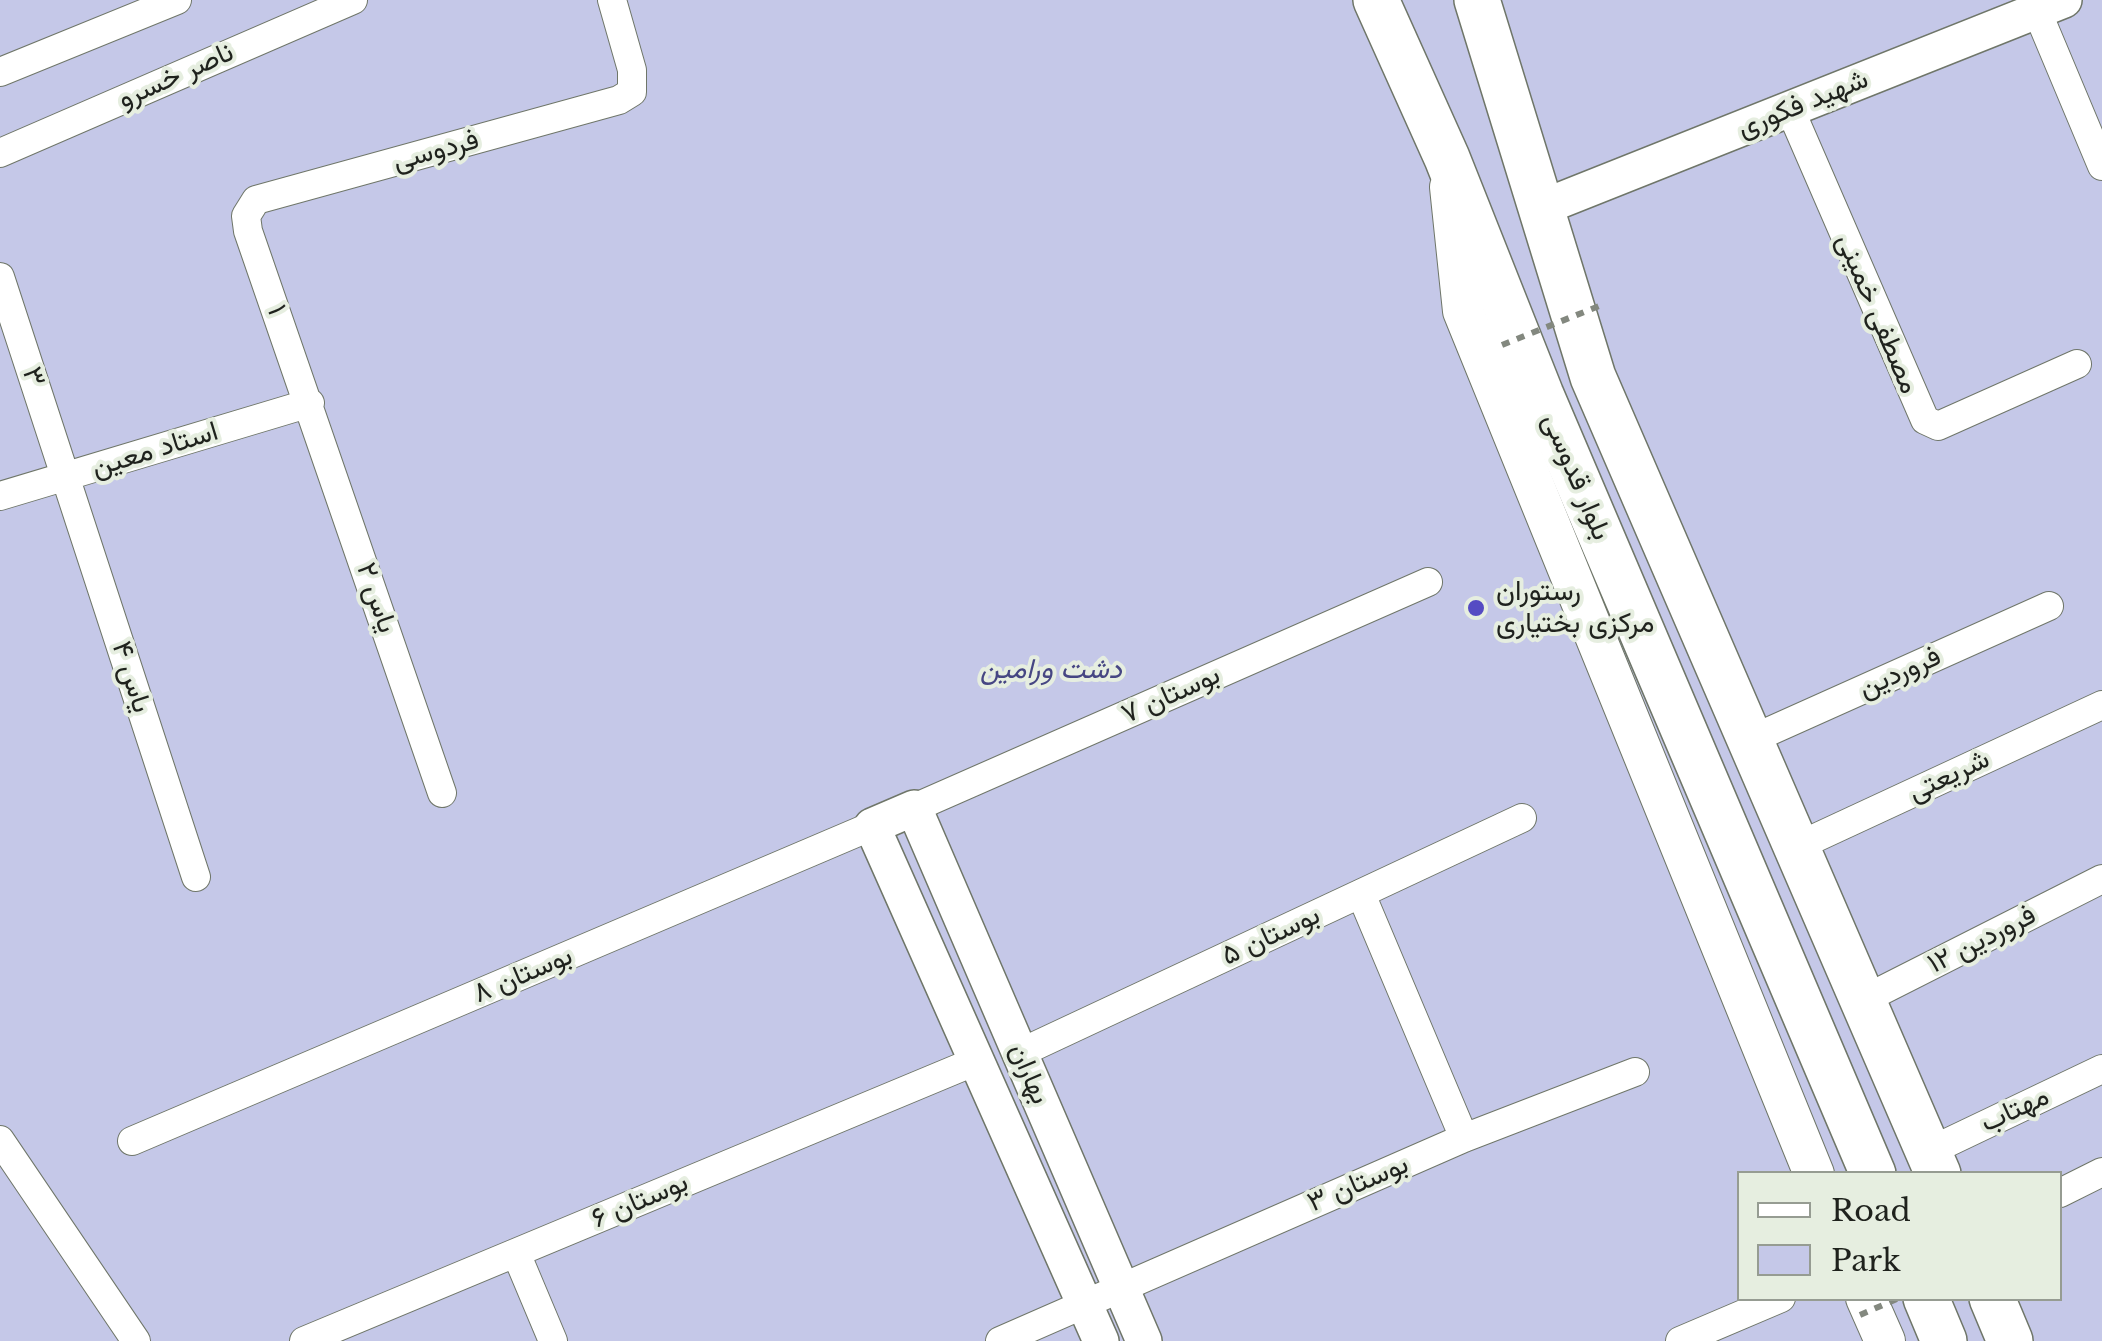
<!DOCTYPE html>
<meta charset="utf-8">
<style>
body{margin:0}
#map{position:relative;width:2102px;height:1341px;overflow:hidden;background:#e6eee0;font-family:"Libre Baskerville",serif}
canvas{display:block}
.legend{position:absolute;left:1737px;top:1171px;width:325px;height:130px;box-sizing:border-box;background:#e6eee0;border:2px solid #969c92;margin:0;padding:12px 18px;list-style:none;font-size:30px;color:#1f221d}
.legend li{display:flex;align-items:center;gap:20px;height:50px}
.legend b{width:50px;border:2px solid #969c92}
</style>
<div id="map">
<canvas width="2102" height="1341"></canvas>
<ul class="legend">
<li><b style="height:12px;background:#fff"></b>Road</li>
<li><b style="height:28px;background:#c5c8e8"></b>Park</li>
</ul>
</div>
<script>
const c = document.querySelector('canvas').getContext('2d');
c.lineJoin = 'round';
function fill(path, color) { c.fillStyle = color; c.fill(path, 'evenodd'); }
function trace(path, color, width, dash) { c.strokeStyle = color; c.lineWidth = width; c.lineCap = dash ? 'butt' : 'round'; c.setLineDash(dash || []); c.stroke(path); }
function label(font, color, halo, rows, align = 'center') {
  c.font = font + ' "Libre Baskerville",Vazirmatn,serif'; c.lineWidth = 8; c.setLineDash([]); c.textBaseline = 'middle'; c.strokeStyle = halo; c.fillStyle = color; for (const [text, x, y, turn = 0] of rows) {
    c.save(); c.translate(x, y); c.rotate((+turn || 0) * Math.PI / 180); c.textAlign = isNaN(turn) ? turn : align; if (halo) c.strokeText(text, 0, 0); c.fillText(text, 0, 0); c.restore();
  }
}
fill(new Path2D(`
 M0,0H2102V1341H0ZM1740,1174H2060V1298H1740Z`), '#c5c8e8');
const minor = new Path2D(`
 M2037,11L2102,166
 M0,72L177,0
 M1790,109L1925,420L1938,426L2077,364
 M0,153L353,0
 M0,277L196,877
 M0,496L310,403
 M1750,740L2049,606
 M442,793L248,231L246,216L256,200L619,100L632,92V70L612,0
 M914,808L1428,582
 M1796,847L2102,705
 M1361,894L1464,1138
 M1863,1000L2102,879
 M1020,1053L1522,818
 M0,1140L136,1341
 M132,1141L872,826
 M1928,1152L2102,1069
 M2060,1193L2102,1172
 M516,1253L553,1341
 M304,1341L976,1061
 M1000,1341L1464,1138L1635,1072
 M1680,1341L1781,1298`);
const tertiary = new Path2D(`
 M1541,208L2064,0
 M1101,1341L872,826L914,808L1144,1341`);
const secondary = new Path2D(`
 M1450,187L1463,311L1814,1174
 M1866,1298L1885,1341`);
const primary = new Path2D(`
 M1376,0L1447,158L1541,395L1873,1174
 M1477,0L1593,377L1938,1174
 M1926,1298L1944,1341
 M1992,1298L2010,1341`);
trace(minor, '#6f7669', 30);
trace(tertiary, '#6f7669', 38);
trace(secondary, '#6f7669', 42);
trace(primary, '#6f7669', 48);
trace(minor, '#fff', 28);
trace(tertiary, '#fff', 35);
trace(secondary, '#fff', 40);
trace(primary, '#fff', 45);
trace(new Path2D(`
 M1502,345L1599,306
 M1860,1315L1899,1298`), '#83887f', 6, [8, 8]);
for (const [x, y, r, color] of [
 [1476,608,10,"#554bc3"]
]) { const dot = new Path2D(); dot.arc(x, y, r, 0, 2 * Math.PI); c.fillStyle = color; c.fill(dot); trace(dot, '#e6eee0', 4); }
label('28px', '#1f221d', '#e6eee0', [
 ["ناصر خسرو",176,76,-24],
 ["شهید فکوری",1803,104,-22],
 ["فردوسی",436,151,-15],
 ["۱",276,310,70],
 ["مصطفی خمینی",1877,314,67],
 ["۳",33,377,71],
 ["استاد معین",155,450,-17],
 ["بلوار قدوسی",1576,477,67],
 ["یاس ۲",376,598,71],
 ["فروردین",1900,673,-24],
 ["یاس ۴",131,677,72],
 ["بوستان ۷",1171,695,-24],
 ["شریعتی",1949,776,-25],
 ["بوستان ۵",1271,936,-25],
 ["۱۲ فروردین",1982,940,-27],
 ["بوستان ۸",523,975,-23],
 ["بهاران",1029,1074,67],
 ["مهتاب",2015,1110,-25],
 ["بوستان ۳",1358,1184,-23],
 ["بوستان ۶",640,1201,-23]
]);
label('28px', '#1f221d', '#e6eee0', [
 ["رستوران",1496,592],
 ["مرکزی بختیاری",1496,624]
], 'left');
label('italic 28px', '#464683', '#e6eee0', [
 ["دشت ورامین",1051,670]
]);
</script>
